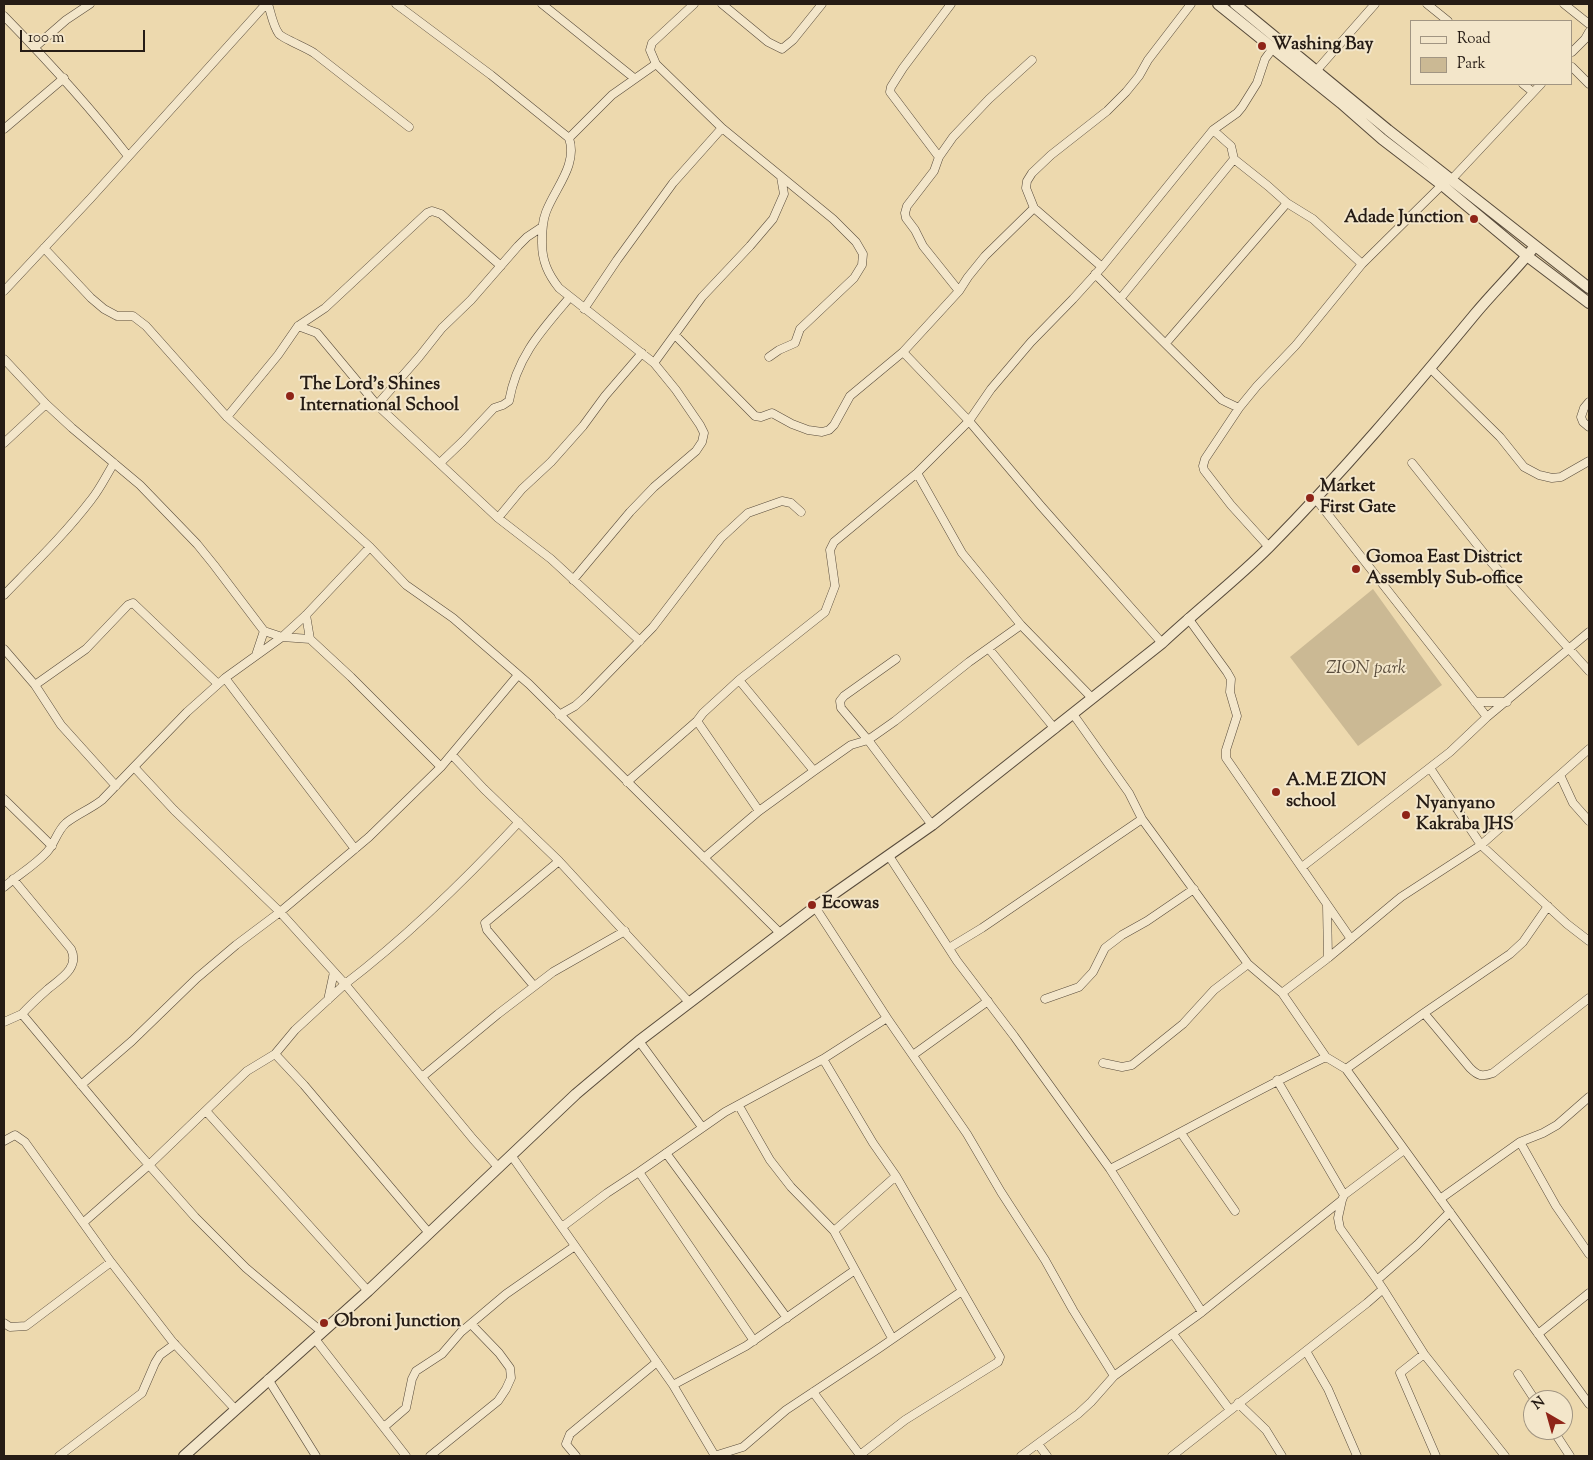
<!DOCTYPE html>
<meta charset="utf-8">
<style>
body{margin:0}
#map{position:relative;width:1593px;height:1460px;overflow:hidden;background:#edd9ae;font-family:"Sorts Mill Goudy",serif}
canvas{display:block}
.frame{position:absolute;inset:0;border:5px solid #261c15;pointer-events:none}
.legend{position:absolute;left:1410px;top:20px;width:162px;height:65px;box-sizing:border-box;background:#f3e6ca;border:1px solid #a19582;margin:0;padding:6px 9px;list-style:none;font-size:15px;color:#261c15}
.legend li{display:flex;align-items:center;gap:10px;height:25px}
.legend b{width:25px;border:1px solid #a19582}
.north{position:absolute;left:1523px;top:1390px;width:50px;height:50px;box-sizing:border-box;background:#f3e6ca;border:1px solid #a19582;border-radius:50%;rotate:322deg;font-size:14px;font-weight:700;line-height:20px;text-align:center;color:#261c15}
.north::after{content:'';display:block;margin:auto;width:18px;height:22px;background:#8f2418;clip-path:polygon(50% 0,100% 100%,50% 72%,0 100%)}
.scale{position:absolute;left:20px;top:30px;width:125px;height:22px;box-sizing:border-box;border:2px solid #261c15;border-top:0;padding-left:6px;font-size:15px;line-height:18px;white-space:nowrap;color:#261c15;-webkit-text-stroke:4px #f3e6ca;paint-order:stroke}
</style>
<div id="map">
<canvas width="1593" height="1460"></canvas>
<div class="frame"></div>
<ul class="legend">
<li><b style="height:6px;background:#f3e6ca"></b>Road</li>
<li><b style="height:14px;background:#cbb994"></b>Park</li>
</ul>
<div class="north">N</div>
<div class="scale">100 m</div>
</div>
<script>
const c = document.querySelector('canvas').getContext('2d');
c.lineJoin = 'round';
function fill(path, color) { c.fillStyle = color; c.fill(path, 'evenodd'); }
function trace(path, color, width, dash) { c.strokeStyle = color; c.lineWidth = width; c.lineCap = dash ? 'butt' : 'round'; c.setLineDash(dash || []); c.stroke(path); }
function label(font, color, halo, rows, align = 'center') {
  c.font = font + ' "Sorts Mill Goudy",serif'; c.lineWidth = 4; c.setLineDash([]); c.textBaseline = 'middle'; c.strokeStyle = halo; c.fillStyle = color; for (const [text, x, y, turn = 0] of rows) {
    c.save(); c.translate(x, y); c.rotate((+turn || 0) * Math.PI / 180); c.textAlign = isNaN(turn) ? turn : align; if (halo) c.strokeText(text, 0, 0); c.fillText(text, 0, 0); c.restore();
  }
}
fill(new Path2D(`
 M1373,589L1442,685L1358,746L1290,657Z`), '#cbb994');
const minor = new Path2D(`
 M268,4C271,13 273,26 279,34C282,38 307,48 314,53L409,127
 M396,4L491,75L569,138C578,165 555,188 546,212C542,222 542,232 542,243C542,261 548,274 559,288L654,363L676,390L700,425L704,433L702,442L696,451L654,487L630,512L573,580
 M542,4L634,78
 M694,4L652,43L650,50L656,64L722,128L833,219L856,242L863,254L862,265L854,278L800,329L795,343L779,350L769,357
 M722,4L768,42L782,49L793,40L822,4
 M1427,4L1448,21
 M1564,4L1589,24
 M4,16C48,61 90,107 128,156
 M35,47L66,20L90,4
 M1572,52L1585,39L1589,32
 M1572,67L1589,84
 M1316,71L1375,4
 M1523,84L1533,92
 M4,129L64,78
 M1213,130L1231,146L1234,159L1268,186L1287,203L1313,219L1362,264
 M569,138L612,95L656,64
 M939,157L890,92L891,87L903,68L951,4
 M1451,180L1541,84
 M1034,208L1102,267
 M44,248L91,298L104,309L117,316H133L146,326L227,417L370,547L406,585L453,618L529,684L780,933
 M1095,274L1222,400L1239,408L1257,386L1296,345L1362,264L1442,185
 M4,291L91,198L266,4
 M959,291L923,246L915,230L906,218L905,213L907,206L934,171L939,157L953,137L989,99L1032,60
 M1120,299L1234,159
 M584,309L617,260L673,183L722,128
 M298,326L317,333L377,405L498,518L551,559L640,641
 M675,335L755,416L761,417L772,413L792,424L808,430L822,432L829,430L834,425L850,396L903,352L959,291L968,277L985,256L1034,208L1026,188L1027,181L1032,173L1051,155L1107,111L1126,92L1139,76L1148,60L1191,4
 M1166,343L1287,203
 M903,352L969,421L1041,506L1162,643
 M4,359L46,404L72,428L140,485L197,544L214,565L264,631L282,637L310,639
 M654,363L702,297L750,246L773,219L784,194L781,177
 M1430,368L1500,437L1524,467L1539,475L1552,478L1561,477L1589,461
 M1589,402L1584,408L1581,417L1583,422L1589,427
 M377,405L419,357L442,328L471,300L518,246L527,237L542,227
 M1239,408L1205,459L1203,466L1204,470L1231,505L1269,547
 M227,417L278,355L298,326L325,308L427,213L432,211L441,214L501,266
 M4,443L46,404
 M440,463L463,441L494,408L503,405L509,401C517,356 542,330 570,297
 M1412,463L1491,562L1589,671
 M917,473L962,553L1021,625L1092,698
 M1315,498L1487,717
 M498,518L522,489L551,462L583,426L605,396L642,353
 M4,595C34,564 65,534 91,500C100,489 106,476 114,463
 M306,615L310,639L351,677L441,767
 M1188,618L1227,672L1231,679L1230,692L1237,716L1226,750V758L1351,939
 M4,649L35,685L61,725L116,786
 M989,649L1055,729
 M256,655L264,631
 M896,659L844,696L840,701L841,708L868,740L895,721L969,662L1021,625
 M225,678L355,849
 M739,680L814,771
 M35,685L86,649L128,605L133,603L218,684
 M1475,702H1507
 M1073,714L1129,793L1142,819L1248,964L1282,993L1326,1057L1346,1069L1589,1404
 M559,715L575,706L584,698L653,627L721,538L748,513L782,501L791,503L801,512
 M697,721L759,811
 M452,755L484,789L559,861L689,1002
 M1430,768L1481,845L1567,924L1589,941
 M1560,775L1573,803L1589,821
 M627,782L697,721L703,713L739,680L825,612L835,586L830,550L834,542L917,473L969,421L991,389L1031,342L1073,299L1102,267L1213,130L1237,113L1242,107L1257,83L1265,59L1273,48
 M4,799L52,846
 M889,856L957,961L1014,1036L1110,1169L1202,1312
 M704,858L759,811L814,771L851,745L868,740L932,825
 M1302,867L1450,752L1487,717L1589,632
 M13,879L71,949C80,968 60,979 48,989C39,997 30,1005 22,1014L134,1148L195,1217L246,1268L322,1332
 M4,887C18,875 34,866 47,852C55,843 57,831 66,823C77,814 91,809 102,800L187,712L225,678L282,637L306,615L370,547
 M1327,905L1328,958
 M815,907L887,1018L967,1134L1001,1192L1045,1260L1073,1310L1114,1376
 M949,948L982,928L1142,819
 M534,986L487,930L485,923L559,861
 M1282,993L1328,958L1401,897L1481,845L1589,749
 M1045,999L1079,987L1093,972L1105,948L1122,935L1147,921L1194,889
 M328,1000L334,972
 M1424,1013L1470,1068C1478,1076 1482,1077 1493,1073L1589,998
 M4,1022L22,1014
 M639,1041L702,1127
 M275,1054L304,1085L429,1233
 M913,1055L988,1001
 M823,1059L873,1143L896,1176L1000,1357L998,1362L905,1420L860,1455L861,1456
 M1103,1063L1122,1067L1132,1065L1183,1024L1214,990L1248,964
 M1346,1069L1424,1013L1510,954L1523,942L1548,906
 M422,1077L498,1014L553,972L625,931
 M1277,1080L1344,1195
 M81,1085L132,1041L197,978L236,945L280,912L369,837L441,767L518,675
 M739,1106L770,1160L791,1187L834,1231L892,1338
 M206,1111L368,1291
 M1181,1133L1235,1211
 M4,1141L15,1135L25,1142L111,1262L172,1341L235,1409
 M1520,1142L1556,1206L1589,1254
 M666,1153L787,1318
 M511,1155L673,1385L715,1456
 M498,1167L473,1139L345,984C408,936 465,880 519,822
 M1110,1169C1183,1132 1253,1092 1326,1057
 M639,1172L754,1341
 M1440,1199L1520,1142L1543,1133L1557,1125L1589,1097
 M1342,1200L1338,1218L1340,1228L1377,1280
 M84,1222L149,1165L247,1071L275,1054L295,1030L345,984L280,912L174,810L134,767
 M562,1227L607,1193L639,1172L725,1112L823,1059L887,1018
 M834,1231L896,1176
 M1383,1289L1424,1354L1505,1456
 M4,1323L10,1327L26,1326L111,1262
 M1173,1334L1230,1410
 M1538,1334L1589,1293
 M315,1339L406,1456
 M1306,1351L1328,1389L1357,1456
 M1424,1354L1400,1373L1436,1456
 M1518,1374L1535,1400
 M268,1379L316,1456
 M673,1385L746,1346L855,1270
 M813,1392L860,1455
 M1238,1403L1266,1430L1282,1456
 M384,1427L406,1408L412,1379L416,1371L442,1354L461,1332L506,1294L575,1246
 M1553,1430L1570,1456
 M1038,1444L1047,1456
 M59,1456L142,1393L155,1363L160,1355L175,1344
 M430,1456L498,1401L506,1389L511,1378L510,1368L499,1353L471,1324
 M576,1456L566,1444L570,1434L657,1362
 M714,1456L743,1447L786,1410L878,1349L962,1291
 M1021,1456L1078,1414L1091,1402L1114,1376L1202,1312L1342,1200L1344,1195L1404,1150
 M1172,1456L1367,1303L1383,1289L1377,1280L1417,1245L1450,1212`);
const tertiary = new Path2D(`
 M1218,4L1341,103L1382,139L1442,185L1527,256L1589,303
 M1235,4L1388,130L1589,288
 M184,1456L368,1291L576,1094L639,1041L815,907L932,825L1162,643C1197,610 1235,581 1269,547C1342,473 1409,394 1475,314C1494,291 1516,270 1535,246`);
trace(minor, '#584b3b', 9);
trace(tertiary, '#584b3b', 12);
trace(minor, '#f3e6ca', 8);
trace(tertiary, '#f3e6ca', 10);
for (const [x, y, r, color] of [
 [1262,46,5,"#8f2418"],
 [1474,219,5,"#8f2418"],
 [290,396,5,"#8f2418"],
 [1310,498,5,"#8f2418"],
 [1356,569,5,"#8f2418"],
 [1276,792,5,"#8f2418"],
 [1406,815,5,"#8f2418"],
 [812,905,5,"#8f2418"],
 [324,1323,5,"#8f2418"]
]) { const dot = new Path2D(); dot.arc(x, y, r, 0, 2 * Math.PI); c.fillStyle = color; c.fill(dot); trace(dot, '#f3e6ca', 2); }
label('bold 18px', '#261c15', '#f3e6ca', [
 ["Washing Bay",1272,46],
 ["Adade Junction",1464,219,"right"],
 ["The Lord’s Shines",300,386],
 ["International School",300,407],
 ["Market",1320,488],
 ["First Gate",1320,509],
 ["Gomoa East District",1366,559],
 ["Assembly Sub-office",1366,580],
 ["A.M.E ZION",1286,782],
 ["school",1286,803],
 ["Nyanyano",1416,805],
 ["Kakraba JHS",1416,826],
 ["Ecowas",822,905],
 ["Obroni Junction",334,1323]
], 'left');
label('italic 18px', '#584b3b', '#f3e6ca', [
 ["ZION park",1366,670]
]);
</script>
